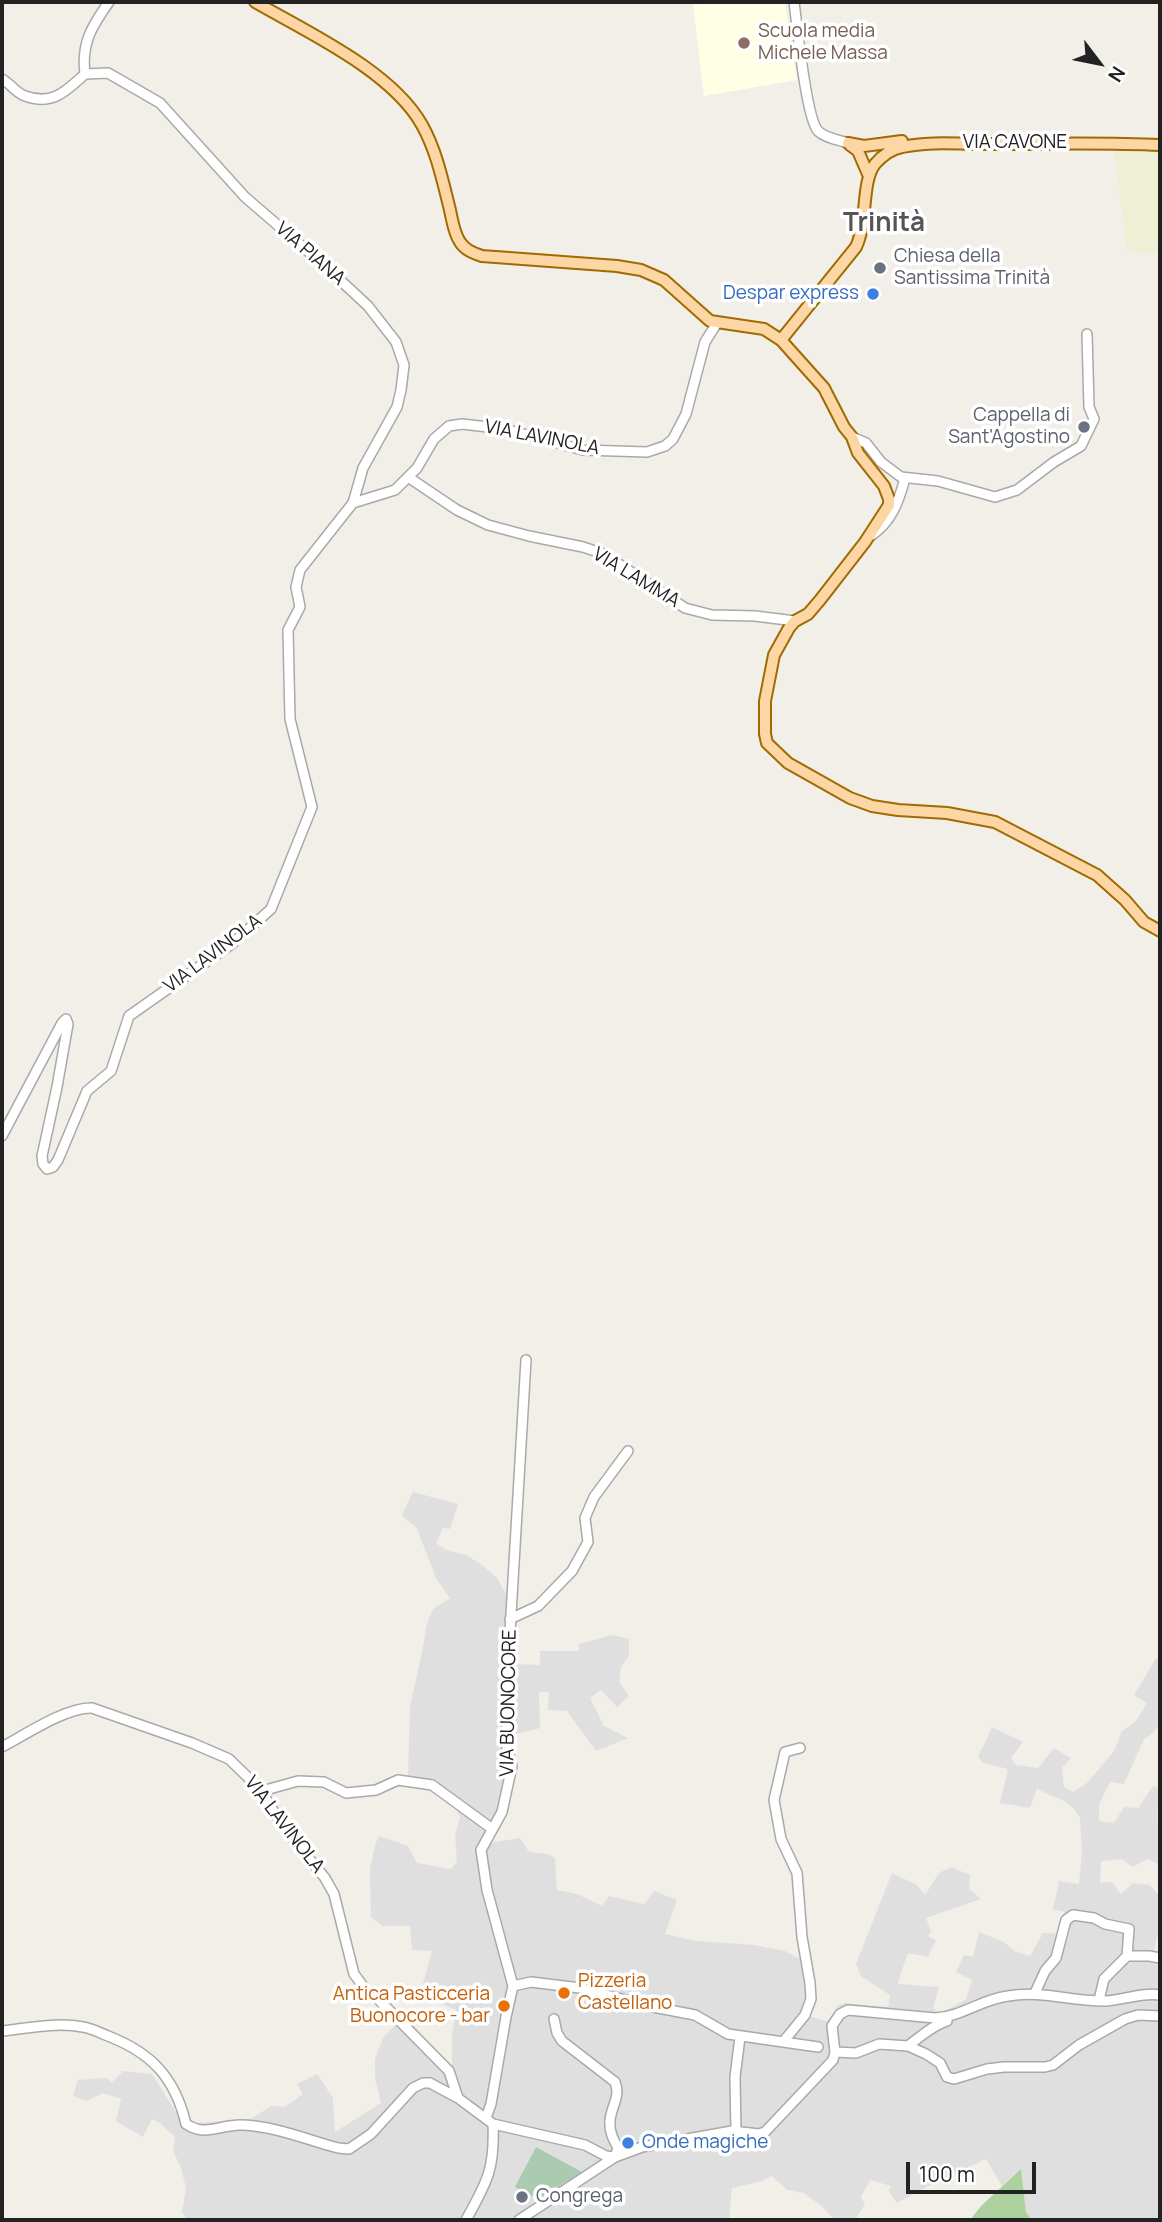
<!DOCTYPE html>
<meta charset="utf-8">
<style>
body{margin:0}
#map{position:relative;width:1162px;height:2222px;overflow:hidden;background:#f2efe9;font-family:Manrope,sans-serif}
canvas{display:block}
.frame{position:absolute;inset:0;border:4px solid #222;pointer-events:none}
.north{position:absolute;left:1064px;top:28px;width:70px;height:70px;-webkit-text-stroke:5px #fff;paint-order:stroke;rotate:122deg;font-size:19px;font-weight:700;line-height:28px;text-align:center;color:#222}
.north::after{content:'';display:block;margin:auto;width:24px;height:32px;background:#222;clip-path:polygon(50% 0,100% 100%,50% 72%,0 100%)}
.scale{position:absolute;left:906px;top:2162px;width:130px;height:32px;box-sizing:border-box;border:4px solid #222;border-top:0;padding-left:9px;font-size:21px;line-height:24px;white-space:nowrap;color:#222;-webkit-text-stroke:5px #fff;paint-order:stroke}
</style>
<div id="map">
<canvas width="1162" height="2222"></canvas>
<div class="frame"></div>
<div class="north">N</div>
<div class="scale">100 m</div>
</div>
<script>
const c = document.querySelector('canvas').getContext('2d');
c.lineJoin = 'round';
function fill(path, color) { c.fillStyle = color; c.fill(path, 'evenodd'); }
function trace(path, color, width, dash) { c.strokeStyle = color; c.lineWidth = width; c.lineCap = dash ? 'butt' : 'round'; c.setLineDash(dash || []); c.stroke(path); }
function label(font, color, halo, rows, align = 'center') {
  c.font = font + ' Manrope,sans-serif'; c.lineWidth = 7; c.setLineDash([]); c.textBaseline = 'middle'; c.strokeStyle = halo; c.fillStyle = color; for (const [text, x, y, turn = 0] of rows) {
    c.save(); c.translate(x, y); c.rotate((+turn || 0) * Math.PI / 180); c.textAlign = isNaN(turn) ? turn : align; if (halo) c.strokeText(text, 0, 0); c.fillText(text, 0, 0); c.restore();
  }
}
fill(new Path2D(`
 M413,1492L458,1504L450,1529L443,1528L436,1543L446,1550L466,1555L482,1565L497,1578L507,1596L518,1610L512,1664L540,1665V1651H579V1644L612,1635L629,1639V1656L621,1667L619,1682L629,1696L617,1707L601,1690L590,1698L604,1726L628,1738L596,1751L567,1711L548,1710L549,1692H539L540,1728L512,1735L516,1755L504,1813L489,1843L520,1838L529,1852L548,1854L555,1858L557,1890L577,1894L602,1906L609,1896L644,1904L654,1891L677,1900L665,1934L696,1941L754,1945L785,1951L812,1965L814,1991L807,2016L827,2021L839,2005L845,2003L888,2007L890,1995L861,1976L856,1964L892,1873L917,1885L925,1895L939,1873L951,1867L970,1875L969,1889L981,1899L926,1918L931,1931L928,1936L936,1940L928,1957L908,1953L901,1973L898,1984L939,1987L933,2008L940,2014L966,1999L972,1980L956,1972L964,1955L973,1957L979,1932L1004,1942L1014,1951L1030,1956L1043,1933L1062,1934L1067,1916L1063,1911L1053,1910L1059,1881L1079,1884L1082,1851L1080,1818L1072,1807L1062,1800L1037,1789L1030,1808L1000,1803L1008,1769L983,1763L978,1757L992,1727L1023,1742L1011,1758L1016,1765L1038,1768L1054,1748L1071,1758L1062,1768L1064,1787L1073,1792L1087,1783L1114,1751L1122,1731L1136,1721L1147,1703L1134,1695L1155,1660L1160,1656V1723L1153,1733L1144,1739L1124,1784L1110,1782L1099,1805V1821L1114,1823L1124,1807L1138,1808L1153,1786L1160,1788V1808L1157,1815L1158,1825H1160V1865L1148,1859L1132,1867L1122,1859L1101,1861L1100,1883L1112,1882L1121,1894L1133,1883L1150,1885L1160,1896V1925L1154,1951L1160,1953V2220H1032L1026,2212L1021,2169L1002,2186L986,2159L940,2180L897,2203L889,2191L891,2186L870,2180L861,2197L865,2205L855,2220H834L823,2207L804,2193L787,2190L772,2176L763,2181L732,2188L729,2220H187L182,2212L186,2188L181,2168L173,2151L175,2137L160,2123L152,2119L143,2137L116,2121L121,2099L103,2093L86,2101L73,2096L78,2080L106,2078L112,2082L123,2071L152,2074L176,2112L196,2123L251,2119L271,2106L285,2107L303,2094L297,2084L317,2074L333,2098L335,2132L381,2103L375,2077V2059L383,2038L404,2015L437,2051L447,2066L452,2065V2036L456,2010L420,1995L432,1951L412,1950L410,1926H383L371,1917L370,1869L375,1845L379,1836L408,1846L417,1863L451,1869L457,1861L455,1836L460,1817L454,1805L429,1789L417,1777L408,1776L410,1706L422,1653L427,1623L433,1609L450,1598L437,1580L417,1529L402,1515Z`), '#e0dfdf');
fill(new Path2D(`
 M714,2H785L797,80L704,96L693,5Z`), '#ffffe5');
fill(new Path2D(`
 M1114,150H1160V254L1127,252Z`), '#eef0d5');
fill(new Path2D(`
 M1021,2169L1026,2212L1032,2220H970L981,2206Z`), '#add19e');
fill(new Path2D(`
 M536,2147L582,2172L538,2199L515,2187Z`), '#aacbaf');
const minor = new Path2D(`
 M794,2C797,24 806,118 818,131C825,138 839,140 848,143
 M85,74L108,73L160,103L245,197L325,266L368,306L396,342L404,365L401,390L397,407L363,468L353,503
 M85,74C81,43 92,26 109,2
 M2,79C10,83 16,93 25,96C53,106 66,91 85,74
 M852,437L866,443L881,462L901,477L938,481L995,497L1017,490L1054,462L1081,446L1094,419L1089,407L1087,334
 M408,477L457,510L488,525L529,536L583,547L604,554L685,608L712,615L755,616L795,621
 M872,535C892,521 899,501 905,478
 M2,1136L62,1023L66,1019L68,1024L57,1087L42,1156L43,1164L47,1169L53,1167L58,1160L87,1091L111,1071L129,1016L233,943L271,909L312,807L290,719L288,630L300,607L296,587L300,570L341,518L353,503L395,490L417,468L434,439L449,426L462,424L505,429L583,450L647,452L665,446L673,439L686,414L705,342L717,323
 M510,1619L538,1606L572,1571L588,1542L585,1518L594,1497L628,1451
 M2,1747C25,1735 66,1707 92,1708L192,1743L229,1759L262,1791L270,1806L290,1835L325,1878L334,1894L354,1974L366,1990L375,1996L449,2071L458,2098
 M262,1791L298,1781L324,1782L346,1793L376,1790L398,1780L432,1785L491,1828
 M513,1986L531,1982L580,1988L648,2006L695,2015L728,2034L818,2047
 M1035,1993L1045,1971L1056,1958L1066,1920L1073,1915L1094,1918L1105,1924L1129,1929L1127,1956
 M1099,2000L1104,1979L1127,1956H1149L1160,1958
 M2,2031C28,2028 57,2022 83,2027C91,2028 100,2033 108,2036C152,2053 175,2078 186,2124C206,2137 219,2125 240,2125C271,2125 308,2140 338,2148L349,2149L371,2134L413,2088L423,2083H430L458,2098L493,2124L585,2145L606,2156L615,2157L618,2148C613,2139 609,2131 610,2121C611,2106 621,2097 615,2082L562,2041L557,2033L554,2019
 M783,2042L805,2015L811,1999L810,1983L802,1937L797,1873L781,1839L774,1800L785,1752L800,1748
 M908,2046C920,2037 933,2025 947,2021
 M835,2052L856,2053L879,2044L908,2046L926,2054L940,2063L947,2077L954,2079L987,2069L1004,2067H1045L1053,2065L1079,2045L1125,2019L1138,2015L1160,2016
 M486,2118L491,2104L506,2017L513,1986L487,1890L481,1850L502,1812L512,1766L507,1748V1682L526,1360
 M736,2131L735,2077L740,2037
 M466,2220C487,2182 495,2169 493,2124
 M519,2220L615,2157L642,2147L732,2131L759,2134L765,2132L833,2060L835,2052L832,2026L840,2014L848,2010L935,2018C961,2017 982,1999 1008,1996C1043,1990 1072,2002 1106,2001C1124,2000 1143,1992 1160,1995`);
const major = new Path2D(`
 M255,2C307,32 392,71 422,125C436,150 442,178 449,206C452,217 453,232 460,242C465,250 473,253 482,256L617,266L641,270L664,280L710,321L764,329L781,340L824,388L844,427L852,437L858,453L884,486L889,499V505L865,542L820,600L808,614L795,621L789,628L774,655L765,701V734L767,743L788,763L850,798L872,806L898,810L947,813L995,822L1097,875L1125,900L1144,922L1160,931
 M848,143L864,146L902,141
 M850,145L858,151L868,174
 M781,340L856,247C868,222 861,182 875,164C882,156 891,149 902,147C929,141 960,144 988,144C1045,144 1103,142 1160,145`);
trace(minor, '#a9a9a9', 12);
trace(major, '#a06b00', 14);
trace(minor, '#fff', 9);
trace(major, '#fcd6a4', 10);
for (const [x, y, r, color] of [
 [744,43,7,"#8d6e63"],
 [880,268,7,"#6b7280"],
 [873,294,7,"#3f7fe0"],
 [1084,427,7,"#6b7280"],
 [564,1993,7,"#e8710a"],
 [504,2006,7,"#e8710a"],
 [628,2143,7,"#3f7fe0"],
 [522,2197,7,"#6b7280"]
]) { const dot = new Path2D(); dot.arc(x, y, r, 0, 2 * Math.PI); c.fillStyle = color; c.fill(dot); trace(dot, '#fff', 2.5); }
label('19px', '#785e54', '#fff', [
 ["Scuola media",758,32],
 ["Michele Massa",758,54]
], 'left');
label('19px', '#222', '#fff', [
 ["VIA CAVONE",1015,143],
 ["VIA PIANA",310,254,41],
 ["VIA LAVINOLA",542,438,11],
 ["VIA LAMMA",636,578,31],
 ["VIA LAVINOLA",213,954,-37],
 ["VIA BUONOCORE",509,1703,-89],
 ["VIA LAVINOLA",284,1825,52]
]);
label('19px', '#5b616d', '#fff', [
 ["Chiesa della",894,257],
 ["Santissima Trinità",894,279],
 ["Cappella di",1070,416,"right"],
 ["Sant'Agostino",1070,438,"right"],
 ["Congrega",536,2197]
], 'left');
label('19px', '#366cbe', '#fff', [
 ["Despar express",859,294],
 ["Onde magiche",642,2143,"left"]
], 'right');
label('19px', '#c56008', '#fff', [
 ["Pizzeria",578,1982],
 ["Castellano",578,2004],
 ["Antica Pasticceria",490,1995,"right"],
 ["Buonocore - bar",490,2017,"right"]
], 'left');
label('bold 26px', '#555', '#fff', [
 ["Trinità",884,224]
]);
</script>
